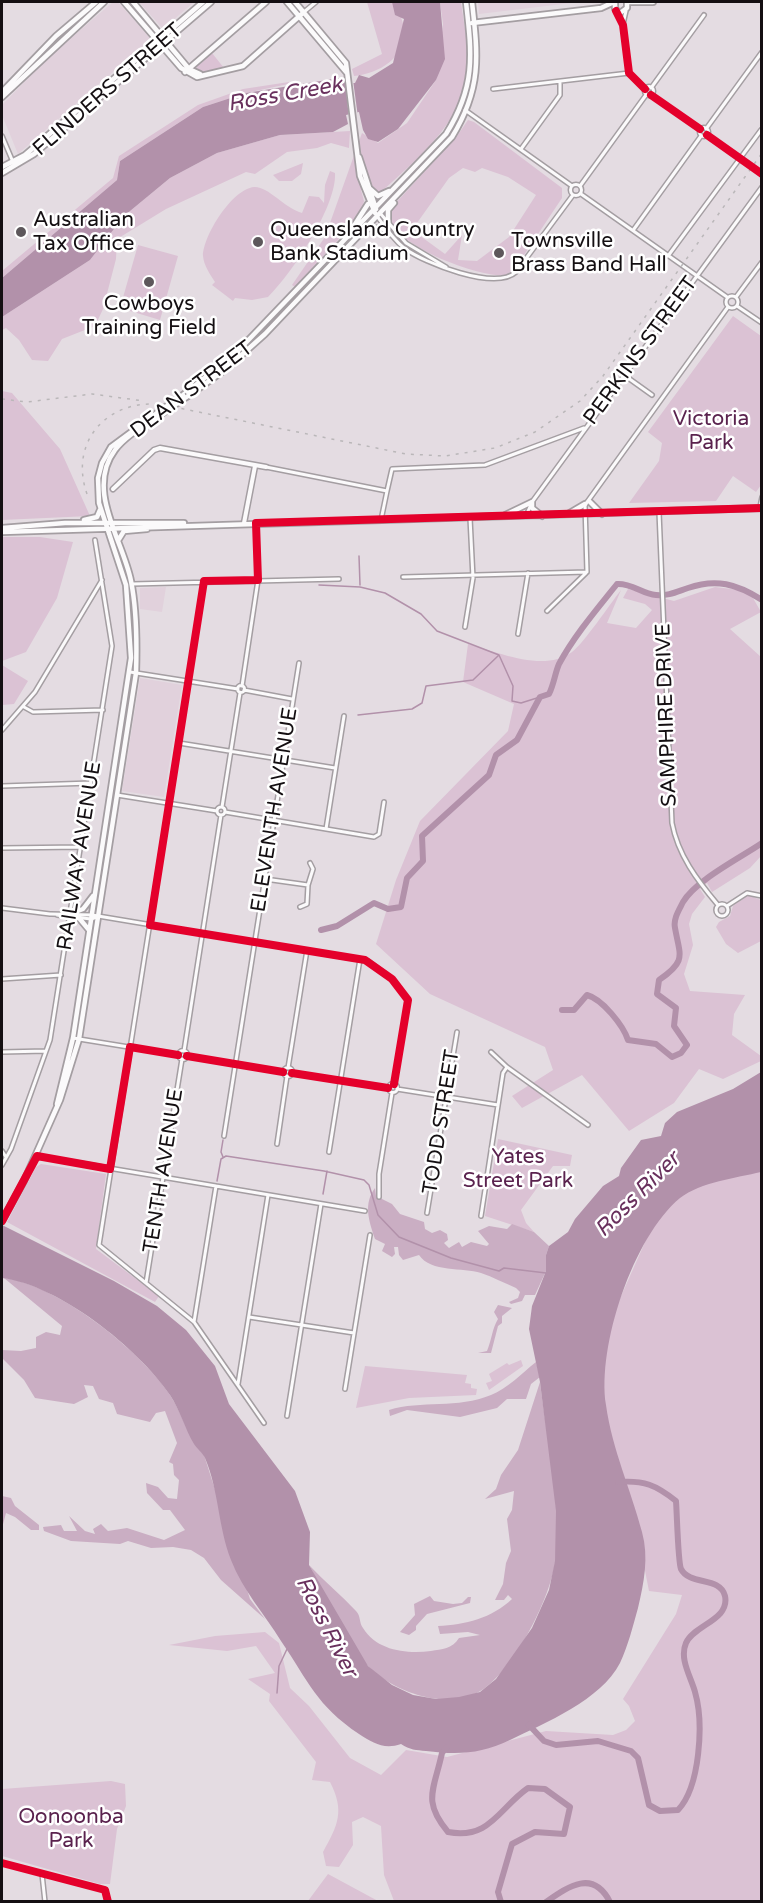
<!DOCTYPE html>
<style>
body{margin:0}
#map{position:relative;width:763px;height:1903px;overflow:hidden;background:#e4dce2;font-family:"Varela Round",sans-serif}
canvas{display:block}
.frame{position:absolute;inset:0;border:3px solid #140f12;pointer-events:none}
</style>
<div id="map">
<canvas width="763" height="1903"></canvas>
<div class="frame"></div>
</div>
<script>
const c = document.querySelector('canvas').getContext('2d');
c.lineJoin = 'round';
function fill(path, color) { c.fillStyle = color; c.fill(path, 'evenodd'); }
function trace(path, color, width, dash) { c.strokeStyle = color; c.lineWidth = width; c.lineCap = dash ? 'butt' : 'round'; c.setLineDash(dash || []); c.stroke(path); }
function label(font, color, halo, rows, align = 'center') {
  c.font = font + ' "Varela Round",sans-serif'; c.lineWidth = 5; c.setLineDash([]); c.textBaseline = 'middle'; c.strokeStyle = halo; c.fillStyle = color; for (const [text, x, y, turn = 0] of rows) {
    c.save(); c.translate(x, y); c.rotate((+turn || 0) * Math.PI / 180); c.textAlign = isNaN(turn) ? turn : align; if (halo) c.strokeText(text, 0, 0); c.fillText(text, 0, 0); c.restore();
  }
}
fill(new Path2D(`
 M113,2H118L151,39L18,154L2,115V105L51,55Z
 M139,2H194L163,29Z
 M478,2H580L479,14Z
 M166,587L162,612L140,609V588Z
 M140,678L182,685L164,797L122,791Z`), '#e1d1dc');
fill(new Path2D(`
 M367,2H395C398,10 403,20 404,29C408,57 378,74 354,76L352,69L382,54Z
 M440,2H461C464,25 470,51 467,75C461,124 416,160 382,191L378,192L372,186L361,190L364,201L361,215L295,287L292,285L325,237L362,133L378,143L407,123L436,80L443,24Z
 M212,53L224,68L200,72L196,67Z
 M289,82L293,83L246,93L203,107L120,161L117,180L2,278V271L113,178L119,156L198,105L243,89Z
 M468,120L474,122L562,188V198L516,267L505,276C475,275 401,249 390,219L393,206L457,136ZM463,168L475,172L482,168L508,177L536,195L509,237L477,261L458,260L462,235L445,254L412,230L449,178Z
 M350,131L349,148L331,143L317,148L287,152L255,174L246,172L166,209L117,239L116,259L103,309L95,326L62,339L48,361L32,360L19,340L6,328L2,330V317L90,260L124,216L170,178L217,153L280,135Z
 M303,163L301,174L292,181H279L273,175Z
 M330,171L335,173C337,205 294,271 268,297L252,300L235,298L233,301L212,285L215,282C210,274 204,266 203,256C203,236 232,189 254,187C268,186 283,207 302,213L309,196L319,197L324,203L325,185Z
 M138,245L178,256L160,320L120,308Z
 M733,316L761,336V485L756,492L733,476L716,501L629,503L659,461L662,443L648,432Z
 M2,391L12,393L60,449L90,516L2,520Z
 M2,537H40L73,542L57,598L26,652L2,661Z
 M715,587L749,591L761,612L730,629L761,657V856L750,868L712,892L707,883L700,889L705,897L692,914L689,924L693,945L684,974L690,991L745,995L734,1014L732,1035L761,1056V1061L723,1079L699,1069L674,1103L629,1131L582,1075L522,1108L512,1096L553,1070L545,1047L430,994L376,944L396,880L420,821L508,731L514,704L463,682L468,644C498,652 544,673 572,652C584,643 610,604 621,590L607,623L636,628L652,610L645,604L623,598L628,589L674,601Z
 M2,665L28,681L14,704L2,705Z
 M748,895L761,900V941L738,953L726,944L716,927L719,922L730,916L733,906Z
 M498,1139L572,1155L570,1166H553L521,1210L526,1223L534,1232L485,1216Z
 M41,1164L106,1174L96,1249L159,1296L155,1302L7,1222L36,1167Z
 M761,1169V1901H394L384,1875L381,1826L363,1817L352,1822L353,1845L339,1867L326,1866L323,1852C338,1825 345,1811 330,1782L312,1780L316,1762L269,1701L270,1694L248,1679L275,1673L256,1646L227,1651L169,1645L215,1636L265,1632L279,1643L290,1688L309,1706L350,1758L381,1775L406,1750L447,1757L546,1731L613,1735L626,1730L635,1721L629,1706L623,1699L676,1614L682,1595L649,1591L635,1520L601,1416V1341L658,1213L710,1175Z
 M521,1360L523,1366L489,1390L486,1383L492,1381L489,1374L507,1363L509,1365Z
 M365,1366L467,1375L465,1383L471,1384V1388L477,1389L476,1395L409,1398L356,1408Z
 M111,1781L125,1784L126,1806L117,1829L110,1884H100L2,1856V1789Z
 M328,1874L378,1901H308Z`), '#dbc2d4');
fill(new Path2D(`
 M375,1188L376,1196L392,1204L400,1214L424,1222L425,1229L432,1233L440,1230L447,1234L448,1240L444,1243L449,1248L459,1242L462,1247L471,1242L487,1246L489,1244L478,1231L489,1226L507,1229L512,1224L534,1232L549,1246L546,1255V1271L535,1295H525L522,1301L511,1304L509,1302L518,1298L520,1292L516,1288C504,1283 493,1277 481,1273C463,1267 431,1273 419,1255L403,1260L399,1255L398,1247H394L395,1254L392,1257L382,1251L385,1244L375,1239C369,1221 363,1204 375,1188Z
 M4,1278C57,1284 141,1351 170,1395C183,1415 188,1438 204,1455L250,1599L265,1619L221,1580L204,1558L191,1550L173,1547L151,1548L128,1541L120,1544L71,1541L44,1531L43,1527L61,1525L64,1531H77L69,1516L85,1531L95,1534L93,1529L101,1524L108,1531L127,1528L164,1540L185,1530L170,1510H163L147,1493L146,1483L158,1487L168,1498L177,1499L179,1480L174,1475L173,1464L169,1462L177,1443L165,1411L156,1413L150,1422L117,1414L113,1403L99,1399L93,1386L84,1385L88,1397L74,1404L35,1398L24,1380L2,1358V1350L21,1351L36,1348V1337L46,1332L60,1335L62,1326Z
 M498,1305L512,1308L502,1316V1323L498,1326L491,1353H478L487,1351C492,1339 492,1329 498,1319L494,1312Z
 M536,1362L540,1377L531,1384L526,1399H507L497,1408L460,1417L407,1410L390,1416L389,1410C421,1400 458,1409 491,1395C507,1389 522,1373 536,1362Z
 M540,1382C546,1434 563,1512 555,1563C549,1601 514,1669 482,1690C448,1712 394,1692 369,1667C347,1644 325,1594 309,1565C324,1581 341,1595 356,1611C361,1616 359,1623 363,1628C377,1651 407,1654 431,1651C442,1649 452,1649 459,1638L480,1635L468,1632L440,1634L438,1626C465,1625 492,1618 512,1599L508,1595L504,1600H495L503,1584L506,1563L511,1551L507,1519L512,1510L514,1491L485,1499L496,1489L501,1475L518,1450Z
 M2,1496L11,1498L15,1506L39,1525V1530H31L15,1517L6,1513L2,1528Z
 M430,1596L434,1601L453,1604L462,1603L468,1597H471L470,1603L427,1614L416,1626V1630L409,1635L400,1632L415,1615L414,1604Z`), '#caaec3');
fill(new Path2D(`
 M392,2H440L445,59L436,80L398,129L378,142L368,139L363,130L359,112L346,115L348,124L333,132L280,135L217,153L170,178L124,216L90,260L2,317V278L117,180L120,161L203,107L246,93L339,78L343,83H355L359,75L369,78L393,63L404,19L395,15Z
 M761,1072V1172C736,1178 701,1182 680,1198C633,1237 597,1346 606,1405C612,1449 631,1490 642,1532C649,1557 644,1583 638,1608C633,1626 628,1646 620,1663C601,1700 545,1723 510,1740C481,1754 458,1755 426,1751C416,1750 410,1750 401,1744C384,1750 373,1743 359,1734C316,1705 309,1682 281,1641C264,1613 243,1591 231,1560C218,1527 219,1491 205,1458C203,1453 197,1449 194,1444C185,1429 180,1410 170,1395C138,1348 59,1285 2,1278V1225L114,1281L157,1306L186,1330L215,1366L229,1404L295,1491L310,1532L309,1565L368,1666L392,1685L413,1695L436,1699L459,1697L480,1692L496,1679L532,1628L549,1590L555,1561L556,1511L540,1382L529,1329L532,1306L546,1271V1255L549,1246L568,1232L575,1219L603,1186L619,1176L621,1168L641,1140L661,1136L665,1123L677,1112L733,1089Z`), '#b291aa');
fill(new Path2D(`
 M345,80H353L358,117L349,118Z`), '#e4dce2');
trace(new Path2D(`
 M359,556L360,585
 M319,585L360,587L385,593L421,614L437,631L499,655L513,686L512,701L521,703L540,697
 M358,715L412,709L422,703L426,686L473,680L499,655
 M223,1157L221,1152L223,1140
 M217,1181L221,1159L226,1156L324,1171L364,1180L369,1185L378,1215L399,1237L451,1258L499,1271L504,1268L546,1273
 M323,1194L327,1171
 M277,1693L279,1666L287,1649`), '#b291aa', 1.5);
trace(new Path2D(`
 M321,930L337,926L374,903L388,909L401,907L407,878L423,861L422,836L489,775L496,755L517,740L540,697L549,694C554,684 555,673 559,664C574,636 597,609 617,584C632,583 642,594 656,595C669,596 676,592 688,588C716,578 737,584 762,600
 M562,1010H574L587,995C602,999 623,1025 628,1040L656,1044L672,1057L681,1053L687,1045L674,1026L676,1008L657,994L659,980C687,961 680,956 675,928C673,919 679,910 683,902C696,880 740,858 762,843
 M529,1725L544,1741L556,1745L598,1741L631,1751L638,1758L649,1805L660,1811L678,1810C700,1787 704,1723 695,1692C691,1677 679,1659 686,1643C694,1625 730,1620 725,1596C720,1576 690,1586 681,1569C678,1562 677,1514 676,1501C656,1485 644,1480 618,1482
 M446,1748L442,1753C434,1790 422,1801 448,1832C490,1840 499,1808 528,1788L545,1789L570,1807L564,1834L535,1832L512,1844L498,1892L501,1902
 M546,1902C569,1886 593,1869 610,1902`), '#b291aa', 6);
const minor = new Path2D(`
 M304,12L316,2
 M617,12L623,25L629,73L645,89
 M623,24L626,11
 M644.5 91a4.5 4.5 0 1 1 9 0a4.5 4.5 0 1 1-9 0Z
 M651,88L704,15
 M493,89L629,73
 M651,95L700,129
 M465,110L572,186
 M699.5 132a4.5 4.5 0 1 1 9 0a4.5 4.5 0 1 1-9 0Z
 M706,129L762,52
 M707,135L762,174
 M2,136L13,162
 M521,149L560,95V83
 M570.5 190a5.5 5.5 0 1 1 11 0a5.5 5.5 0 1 1-11 0Z
 M580,186L646,95
 M581,194L727,297
 M380,213L406,243L446,267
 M377,216C385,227 393,239 404,248C424,263 495,291 516,272L573,195
 M634,229L701,136
 M366,230L379,227L390,235
 M668,256L761,130
 M726 302a6 6 0 1 1 12 0a6 6 0 1 1-12 0Z
 M736,297L762,262
 M737,306L762,323
 M624,375L652,395
 M266,467L387,491L392,469L485,465L584,428
 M760,507L762,497
 M659,512L672,823C678,855 697,880 718,905
 M526,516L532,502L762,187
 M381,520L387,491
 M587,572L585,505L728,307
 M403,577L587,572
 M204,581L99,1245L194,1322L264,1423
 M132,584L339,579
 M547,611L586,573
 M465,627L473,578L470,518
 M518,634L528,573
 M130,672L238,689
 M237.5 689a3.5 3.5 0 1 1 7 0a3.5 3.5 0 1 1-7 0Z
 M242,686L258,580L256,524
 M244,690L292,699
 M24,707L33,712L103,710
 M2,730L35,692L102,580
 M179,743L335,768
 M2,786L91,783
 M117,795L217,811
 M217 811a4 4 0 1 1 8 0a4 4 0 1 1-8 0Z
 M222,807L240,693
 M225,812L374,837L379,834L384,802
 M326,829L344,716
 M2,848L81,847
 M265,879L308,885
 M716 910a6 6 0 1 1 12 0a6 6 0 1 1-12 0Z
 M727,906L747,893L762,896
 M300,907L307,904L308,885L313,869L310,863
 M2,908L50,914
 M51,914L92,915L368,961L392,979L408,1000L394,1084
 M57,915L91,919L97,917
 M2,979L61,975
 M73,1038L178,1055
 M178.5 1055a4.5 4.5 0 1 1 9 0a4.5 4.5 0 1 1-9 0Z
 M184,1051L221,815
 M2,1052L46,1051
 M491,1052L507,1067L588,1125
 M187,1056L283,1072
 M283.5 1072a4.5 4.5 0 1 1 9 0a4.5 4.5 0 1 1-9 0Z
 M288,1068L307,950
 M292,1073L388,1088
 M388.5 1088a4.5 4.5 0 1 1 9 0a4.5 4.5 0 1 1-9 0Z
 M397,1089L498,1105
 M224,1136L299,663
 M277,1144L287,1076
 M2,1151L6,1157
 M329,1152L360,959
 M37,1156L365,1211
 M2,1165L11,1149L50,1040L112,646L95,540
 M379,1197V1174L392,1093
 M427,1213L457,1032
 M481,1216L503,1073L507,1067
 M146,1283L182,1059
 M249,1317L354,1333
 M194,1322L216,1186
 M238,1384L268,1195
 M345,1389L370,1235
 M287,1416L321,1204
 M2,1863L105,1890L108,1902
 M42,1874L45,1902`);
const tertiary = new Path2D(`
 M113,489L154,450L160,448L266,467
 M244,523L255,466`);
const secondary = new Path2D(`
 M124,2L181,68L197,77L243,66L304,12
 M133,2L189,69L200,74
 M287,2L347,73
 M295,2L346,63L360,176L375,213
 M615,2V9L620,13L627,8V2
 M630,2H653
 M472,23L601,8L614,2
 M185,72L266,2
 M2,92L56,36L96,2
 M2,97L104,2
 M359,157L376,209
 M2,167L25,155L203,2
 M2,173L34,154L211,2
 M369,188L378,196L389,191
 M388,225V210L394,203
 M350,232L368,204
 M183,395L235,354L446,134C476,86 472,55 466,2
 M188,396L226,369L265,334L452,137C482,88 478,56 472,2
 M590,502L602,514
 M568,514L585,504
 M505,515L532,502V508L542,516
 M84,520L97,517L100,510
 M2,528L65,523H184
 M2,532L762,508
 M119,539L124,531L147,529
 M70,914L83,909L93,896
 M79,918L89,930
 M57,1104L73,1038L131,658L126,585L99,503L98,478L102,463L111,447L161,410
 M2,1221L24,1181L60,1100L79,1039L136,673C137,643 137,611 131,581C123,540 85,490 115,450C127,434 149,423 166,411`);
trace(minor, '#a49ea2', 6);
trace(tertiary, '#a49ea2', 7);
trace(secondary, '#a49ea2', 8);
trace(minor, '#fbfafb', 3);
trace(tertiary, '#fbfafb', 4);
trace(secondary, '#fbfafb', 4.5);
trace(new Path2D(`
 M2,399L27,402L92,394L144,401
 M87,494C68,440 110,397 164,405L406,454L445,456L495,448L535,432L580,401L603,376L762,153`), '#bab7b9', 1.5, [3, 6]);
const secondaryBridge = new Path2D(`
 M161,410L183,395
 M166,411L188,396`);
trace(secondaryBridge, '#a49ea2', 8, []);
trace(secondaryBridge, '#fbfafb', 4.5);
trace(new Path2D(`
 M616,11L623,25L629,73L645,89
 M651,95L700,129
 M707,135L762,174
 M187,1056L283,1072
 M292,1073L388,1088
 M394,1084L408,1000L392,979L365,960L150,925L204,581L258,580L256,523L762,508
 M2,1221L37,1156L110,1169L130,1047L178,1055
 M2,1863L105,1890L108,1902`), '#e4002b', 8);
for (const [x, y, r, color] of [
 [21,232,6,"#5d575b"],
 [258,242,6,"#5d575b"],
 [499,253,6,"#5d575b"],
 [149,282,6,"#5d575b"]
]) { const dot = new Path2D(); dot.arc(x, y, r, 0, 2 * Math.PI); c.fillStyle = color; c.fill(dot); trace(dot, '#fff', 2); }
label('21px', '#140f12', '#fff', [
 ["FLINDERS STREET",108,90,-41],
 ["PERKINS STREET",641,351,-54],
 ["DEAN STREET",192,390,-37],
 ["SAMPHIRE DRIVE",667,715,-92],
 ["ELEVENTH AVENUE",275,810,-81],
 ["RAILWAY AVENUE",80,856,-81],
 ["TODD STREET",442,1122,-81],
 ["TENTH AVENUE",164,1171,-81]
]);
label('21px', '#140f12', '#fff', [
 ["Australian",33,220],
 ["Tax Office",33,244],
 ["Queensland Country",270,230],
 ["Bank Stadium",270,254],
 ["Townsville",511,241],
 ["Brass Band Hall",511,265],
 ["Cowboys",149,304,"center"],
 ["Training Field",149,328,"center"]
], 'left');
label('21px', '#5a224e', '#fff', [
 ["Victoria",711,419],
 ["Park",711,443],
 ["Yates",518,1157],
 ["Street Park",518,1181],
 ["Oonoonba",71,1817],
 ["Park",71,1841]
]);
label('italic 22px', '#69305d', '#fff', [
 ["Ross Creek",285,95,-10],
 ["Ross River",638,1195,-45],
 ["Ross River",326,1627,63]
]);
</script>
